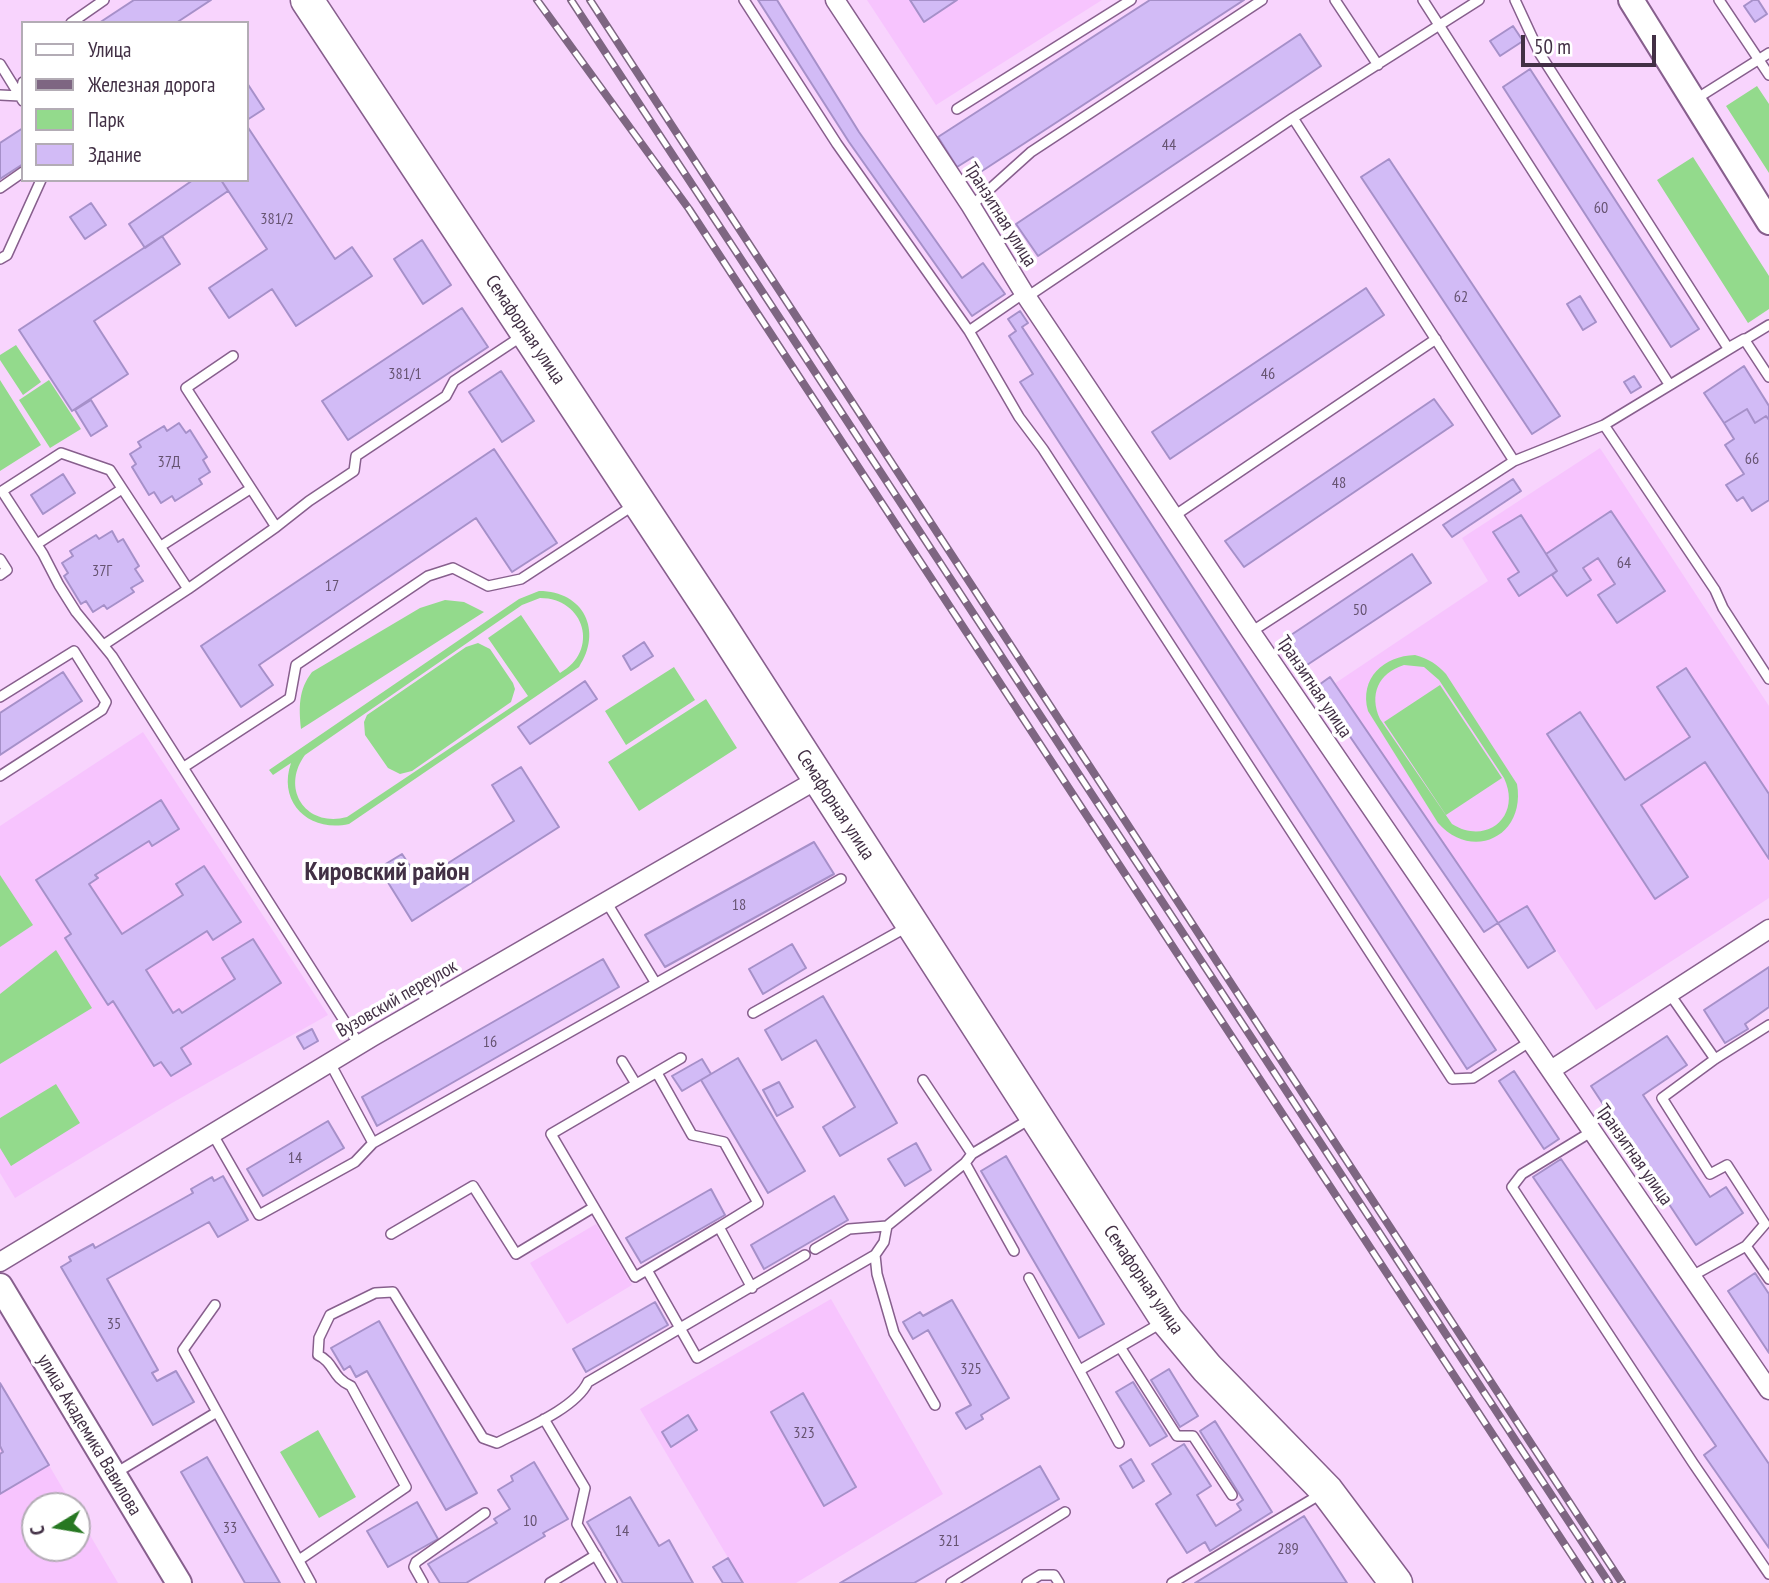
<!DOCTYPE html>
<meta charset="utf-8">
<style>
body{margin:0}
#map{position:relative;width:1769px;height:1583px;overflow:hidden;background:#f8d4fd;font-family:"PT Sans Narrow",sans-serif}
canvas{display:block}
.legend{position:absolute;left:21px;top:21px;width:228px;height:161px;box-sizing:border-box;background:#fff;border:2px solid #b3acb5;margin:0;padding:9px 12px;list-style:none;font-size:21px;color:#423045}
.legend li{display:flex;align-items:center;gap:14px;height:35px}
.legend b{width:35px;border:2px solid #b3acb5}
.north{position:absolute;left:21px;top:1492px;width:70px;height:70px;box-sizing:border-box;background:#fff;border:2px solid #b3acb5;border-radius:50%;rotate:259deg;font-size:19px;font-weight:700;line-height:28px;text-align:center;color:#423045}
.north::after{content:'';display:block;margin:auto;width:24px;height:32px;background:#277822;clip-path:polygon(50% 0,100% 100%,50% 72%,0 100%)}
.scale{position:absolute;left:1521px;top:35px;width:135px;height:32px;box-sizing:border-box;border:4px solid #423045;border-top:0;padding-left:9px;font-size:21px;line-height:24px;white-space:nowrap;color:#423045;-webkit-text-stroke:5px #fff;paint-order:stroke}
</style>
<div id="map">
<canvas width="1769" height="1583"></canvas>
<ul class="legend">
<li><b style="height:9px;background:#fff"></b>Улица</li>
<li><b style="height:9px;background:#7e6682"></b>Железная дорога</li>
<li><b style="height:19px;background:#93da8c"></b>Парк</li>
<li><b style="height:19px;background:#d2bbf6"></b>Здание</li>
</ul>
<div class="north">С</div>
<div class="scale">50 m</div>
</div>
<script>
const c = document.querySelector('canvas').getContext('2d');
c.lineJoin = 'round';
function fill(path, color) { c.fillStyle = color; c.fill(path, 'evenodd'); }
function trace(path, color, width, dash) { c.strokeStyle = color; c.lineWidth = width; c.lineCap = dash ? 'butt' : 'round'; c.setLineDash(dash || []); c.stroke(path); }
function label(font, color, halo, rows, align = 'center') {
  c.font = font + ' "PT Sans Narrow",sans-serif'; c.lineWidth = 7; c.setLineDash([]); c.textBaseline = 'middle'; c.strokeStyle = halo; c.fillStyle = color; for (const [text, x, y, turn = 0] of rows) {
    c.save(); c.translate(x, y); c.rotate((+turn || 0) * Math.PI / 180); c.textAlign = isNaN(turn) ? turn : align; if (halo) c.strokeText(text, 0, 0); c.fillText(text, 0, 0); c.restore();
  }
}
fill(new Path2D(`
 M867,0H1102L936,105Z
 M1600,448L1769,706V898L1596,1010L1527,906L1498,923L1334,684L1488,581L1462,538Z
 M143,732L328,1015L172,1103L15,1198L0,1173V826Z
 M596,1224L632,1285L567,1324L530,1263Z
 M831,1299L943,1494L796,1583H743L640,1409Z
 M0,1382L73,1506H35V1548H77V1513L118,1583H0Z`), '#f7c4fe');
fill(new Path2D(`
 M1757,86L1769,104V173L1726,106Z
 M1693,157L1769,276V309L1748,323L1657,180Z
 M16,345L41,382L23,395L0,360V355Z
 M0,380L41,445L0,471Z
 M49,380L81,429L50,448L19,400Z
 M539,591C584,591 603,631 579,667L349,824C310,833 277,803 291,763L273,775L269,770L519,599ZM540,598C585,598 600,651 560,673L521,615L488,638L528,696L347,817C306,828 280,789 305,755L522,605Z
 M445,600L464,602L484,612L301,729C299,708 298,690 312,672L420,608Z
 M478,643L490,649L513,683L515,689L511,702L412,771L400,774L388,768L365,735L364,722L367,715L466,647Z
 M1415,655C1429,659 1437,664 1446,674L1517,784C1526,836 1473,862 1438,823L1368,711C1359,678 1384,656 1415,655ZM1404,665L1424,667L1439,680L1504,778C1522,816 1487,846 1452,824L1380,719C1369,695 1378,673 1404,665Z
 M674,667L695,700L626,745L605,711Z
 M1440,685L1502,778L1446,815L1384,722Z
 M706,699L737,748L639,811L608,762Z
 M0,875L33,925L0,947Z
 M56,950L92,1008L0,1064V994Z
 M56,1084L80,1123L11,1166L0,1148V1118Z
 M318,1430L356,1497L319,1518L280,1452Z`), '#93da8c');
const building = new Path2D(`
 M134,0H211L176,23H99Z
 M758,0H777L859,132L962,278L983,263L1005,294L972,316L849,142Z
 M910,0H957L924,22Z
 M1150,0H1244L982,171L973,157L957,167L938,137Z
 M1753,0H1758L1767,14L1755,22L1744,6Z
 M1513,26L1523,41L1500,56L1490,41Z
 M1300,34L1321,66L1038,256L1016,224Z
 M1530,69L1699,329L1671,347L1503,87Z
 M247,83L264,109L247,120Z
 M247,126L335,259L352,247L372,276L296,326L272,289L229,318L209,288L267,249L221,180H247Z
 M23,128V164L0,179V143Z
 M1389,159L1560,416L1532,434L1361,177Z
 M193,180H221L228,191L145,248L129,224Z
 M91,203L106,225L85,239L70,217Z
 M162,236L180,264L94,321L128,374L72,411L19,330Z
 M422,240L451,285L423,304L394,259Z
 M1366,288L1384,315L1170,459L1152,432Z
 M1580,296L1596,322L1583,330L1567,304Z
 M462,308L488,347L348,440L322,401Z
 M1020,311L1028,323L1022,327L1496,1050L1467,1069L1020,382L1033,374L1009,336L1016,331L1008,319Z
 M1744,366L1769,406V420L1766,416L1755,423L1747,409L1724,423L1704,393Z
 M501,371L534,421L502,442L469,392Z
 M1634,376L1641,387L1631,393L1624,382Z
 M1434,399L1453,425L1244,567L1225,541Z
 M91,400L107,426L91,436L75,410Z
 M1747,409L1755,423L1766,416L1769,420V500L1752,511L1743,497L1737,501L1726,485L1744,474L1725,445L1734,439L1724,423Z
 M179,423L186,433L190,430L207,457L203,460L210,472L199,479L202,484L175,501L172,496L161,503L154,492L149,495L132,467L136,464L130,454L141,447L138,442L164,426L167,431Z
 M494,449L557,543L512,572L476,518L259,665L273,685L241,707L201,646Z
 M63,474L75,493L43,514L31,495Z
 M1513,479L1521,491L1452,537L1443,525Z
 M1611,511L1665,591L1617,623L1598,595L1615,584L1598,558L1583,568L1591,580L1567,596L1552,575L1557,571L1546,554Z
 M1521,515L1557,571L1519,596L1508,579L1519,572L1493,532Z
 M112,531L118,542L123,539L139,566L135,569L143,581L131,588L134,592L107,609L104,605L93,612L86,601L81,604L64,576L68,573L62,563L73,556L70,551L96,535L99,539Z
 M1412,554L1431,583L1307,665L1288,637Z
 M644,642L653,656L631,670L623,656Z
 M1686,668L1769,794V859L1705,762L1641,805L1688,877L1655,899L1547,734L1580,712L1625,780L1690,737L1657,687Z
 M63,672L82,701L0,755V713Z
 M1330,677L1498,923L1484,932L1316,687Z
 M585,681L597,699L530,744L518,727Z
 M521,767L559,827L412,921L379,868L402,854L420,881L514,821L492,785Z
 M161,800L179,829L152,846L149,841L95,875L98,878L89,884L122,934L183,895L176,884L204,866L241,922L213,940L207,931L146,970L173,1013L179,1009L182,1013L235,979L222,958L253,939L281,983L181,1048L191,1064L171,1076L161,1062L154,1066L113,1001L108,1005L65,938L71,934L36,880Z
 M814,842L834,874L665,967L645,935Z
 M1527,906L1555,951L1528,968L1498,923Z
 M792,944L806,968L763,994L749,969Z
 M603,959L619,987L377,1126L362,1097Z
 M1769,967V1007L1745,1024L1748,1029L1725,1043L1704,1010Z
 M823,996L897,1123L840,1156L823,1127L855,1107L816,1040L782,1060L765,1030Z
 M312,1029L318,1041L304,1049L297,1037Z
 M1667,1036L1687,1065L1643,1095L1710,1197L1726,1187L1743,1213L1696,1245L1591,1086Z
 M738,1058L805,1171L768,1193L701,1080Z
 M702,1059L711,1074L682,1091L672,1076Z
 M1514,1071L1559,1139L1544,1149L1499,1081Z
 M779,1082L793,1107L777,1116L763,1090Z
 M328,1121L344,1148L263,1196L247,1169Z
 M916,1143L931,1170L905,1186L888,1159Z
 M1006,1156L1104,1324L1079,1338L981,1171Z
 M1561,1159L1769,1464V1548L1704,1455L1716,1446L1533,1177Z
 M223,1176L248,1220L218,1237L209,1222L107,1279L158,1370L152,1373L157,1381L176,1371L194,1402L153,1425L61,1267L71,1261L69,1257L93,1244L95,1248L193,1193L191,1189L212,1177L214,1181Z
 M711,1189L725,1215L641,1263L626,1238Z
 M834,1196L848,1220L764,1269L751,1245Z
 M1755,1273L1769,1294V1353L1728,1291Z
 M952,1300L1009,1398L981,1415L983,1419L966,1429L956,1413L971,1405L928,1330L913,1339L903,1322L920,1312L923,1316Z
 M655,1302L668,1325L586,1372L573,1349Z
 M379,1321L477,1493L446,1510L367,1371L356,1377L350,1366L344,1370L331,1348Z
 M1169,1369L1198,1416L1180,1427L1151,1380Z
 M1133,1382L1167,1436L1150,1446L1116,1392Z
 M0,1383L49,1465L0,1494V1454L3,1452L0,1446Z
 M803,1393L856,1487L824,1506L771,1412Z
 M688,1415L697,1430L671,1447L662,1432Z
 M1215,1421L1272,1512L1210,1551L1205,1542L1187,1553L1156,1504L1171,1494L1152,1464L1184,1444L1211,1486L1197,1495L1216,1526L1241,1510L1237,1504L1243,1500L1200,1431Z
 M207,1457L280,1583H245L181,1472Z
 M1131,1459L1144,1481L1133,1488L1120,1466Z
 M534,1462L568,1519L543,1533L545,1536L466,1583H440L428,1564L497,1523L494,1519L510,1509L498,1490L513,1481L511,1476Z
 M1040,1466L1059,1499L914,1583H840Z
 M630,1497L659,1546L669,1540L693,1583H623L587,1522Z
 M417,1502L438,1539L388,1567L367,1531Z
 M1304,1516L1347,1583H1195Z
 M728,1558L743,1583H723L713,1567Z`);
fill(building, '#d2bbf6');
trace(building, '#a690c9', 2);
const lane = new Path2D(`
 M744,0L837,144L969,331
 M1335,0L1378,65
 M1423,0L1669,384
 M1515,0L1540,54L1728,348L1744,339L1769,377
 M1719,0L1769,75
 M71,23L104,0
 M0,64L23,101
 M0,95L20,96L23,82
 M1696,99L1769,53
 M957,109L1131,0
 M1293,118L1514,461
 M0,188L23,172
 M971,206L1031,152L1262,0
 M0,259L7,255L41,180
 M1024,293L969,331L1019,417L1043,449L1452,1079L1473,1078L1531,1041
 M1027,297L1293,118L1479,0
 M1769,325L1604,425L1715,590L1723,608L1769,679
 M233,356L186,388L276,527
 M1174,516L1436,339
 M37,544L122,489
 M161,546L250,489
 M0,559L7,570L0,575
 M1251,632L1514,461L1604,425
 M105,644L188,589
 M0,697L74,651L106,702L102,710L0,776
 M184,767L290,698L296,665L428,576L453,568L488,586L521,579L634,505
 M607,903L655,982
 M1669,993L1715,1059
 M753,1013L907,927
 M1769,1025L1715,1059L1662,1098L1710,1174L1727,1165L1765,1224L1746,1246L1769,1279
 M359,1044L112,656L76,612L59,585L43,554L2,491L61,453L110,470L188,589L276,527L309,501L354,471L356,456L446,396L454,381L522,336
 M681,1058L551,1134L635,1277L719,1227
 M622,1061L636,1084
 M330,1063L373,1143
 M657,1073L692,1135L724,1142L758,1203L719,1227L752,1288
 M923,1080L972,1154
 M1591,1132L1522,1174L1512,1187L1693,1463L1769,1574
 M212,1133L259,1215L355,1162L373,1143L841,879
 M391,1234L473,1186L516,1254L594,1207
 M815,1249L849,1229L887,1226L965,1163
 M1014,1251L965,1163L972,1154L1030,1119
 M875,1255L877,1274L894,1333L935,1405
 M647,1270L697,1358L875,1255L884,1242L887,1226
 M1692,1276L1746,1246
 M1029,1278L1119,1443
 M215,1305L183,1350L311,1583
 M1120,1347L1177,1436H1193L1232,1495
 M1080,1370L1163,1322
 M544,1419L585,1488L577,1524L612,1583
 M114,1474L217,1412
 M299,1560L406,1487L351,1386C331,1377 335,1363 318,1355L319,1338L330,1315L375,1293L393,1292L483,1438L497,1443C524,1429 575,1409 588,1382L805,1255
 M423,1583L414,1567L416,1562L485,1513
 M550,1583L596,1555
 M951,1583L1065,1512
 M1027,1583L1040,1575H1054L1059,1583
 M1172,1583L1321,1494`);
const street = new Path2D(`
 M835,0L971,206L1024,293L1251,632L1769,1390
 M1551,1070L1769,929
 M0,1262L372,1037L818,779`);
const secondary = new Path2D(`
 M1631,0L1769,222
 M0,1286L179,1583`);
const highway = new Path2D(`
 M307,0L716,619L1167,1320L1207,1368L1327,1491L1396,1583`);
trace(lane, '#875f8d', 12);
trace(street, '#875f8d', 21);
trace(secondary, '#875f8d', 28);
trace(highway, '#875f8d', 35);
trace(lane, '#fff', 9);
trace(street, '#fff', 18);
trace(secondary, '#fff', 24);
trace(highway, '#fff', 32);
const rail = new Path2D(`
 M537,0L689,209L1590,1583
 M571,0L1609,1583
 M590,0L1622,1583`);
trace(rail, '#7e6682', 8);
trace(rail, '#fff', 5, [16]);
label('16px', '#665371', null, [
 ["44",1169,145],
 ["60",1601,208],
 ["381/2",277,219],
 ["62",1461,297],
 ["381/1",405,374],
 ["46",1268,374],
 ["66",1752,459],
 ["37Д",169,462],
 ["48",1339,483],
 ["64",1624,563],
 ["37Г",102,571],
 ["17",332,586],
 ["50",1360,610],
 ["18",739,905],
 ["16",490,1042],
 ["14",295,1158],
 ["35",114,1324],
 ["325",971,1369],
 ["323",804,1433],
 ["10",530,1521],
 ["33",230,1528],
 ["14",622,1531],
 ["321",949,1541],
 ["289",1288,1549]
]);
label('19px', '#423045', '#fff', [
 ["Транзитная улица",1000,215,58],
 ["Семафорная улица",525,330,56],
 ["Транзитная улица",1314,687,56],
 ["Семафорная улица",835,805,57],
 ["Вузовский переулок",397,999,-30],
 ["Транзитная улица",1634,1155,55],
 ["Семафорная улица",1143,1280,56],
 ["улица Академика Вавилова",89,1435,59]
]);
label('bold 26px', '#423045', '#fff', [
 ["Кировский район",387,873]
]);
</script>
